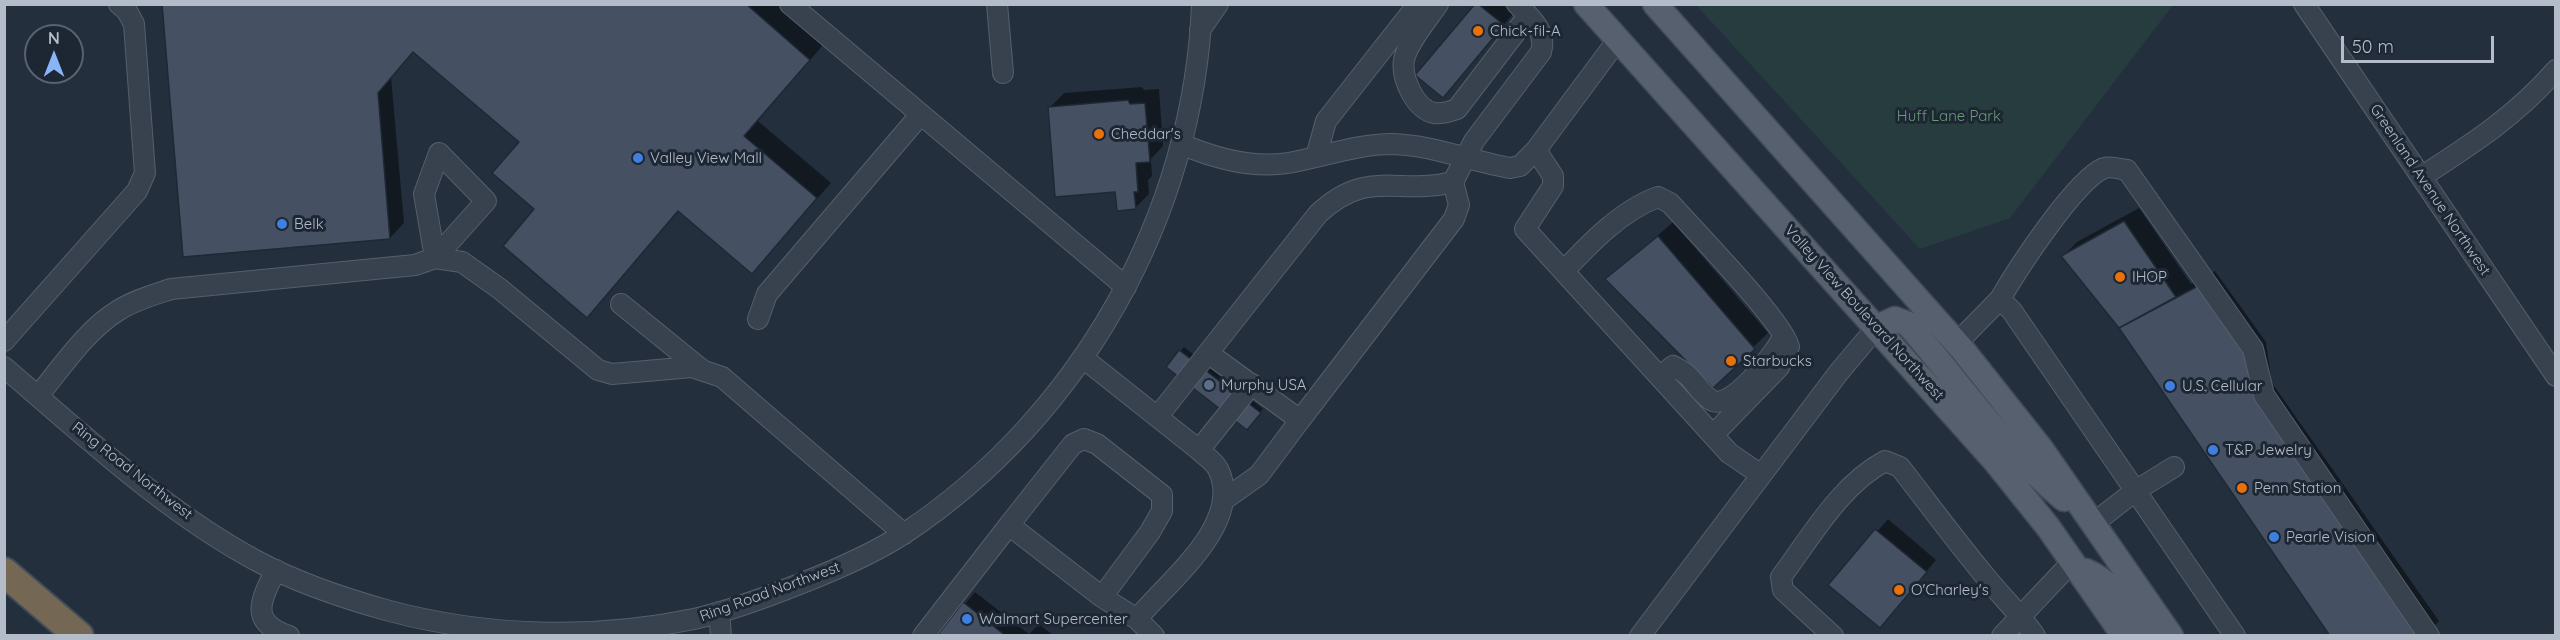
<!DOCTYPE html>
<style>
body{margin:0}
#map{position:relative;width:2560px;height:640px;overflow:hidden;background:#242f3e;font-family:Quicksand,sans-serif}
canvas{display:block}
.frame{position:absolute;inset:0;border:6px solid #b4bcc9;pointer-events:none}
.north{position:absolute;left:24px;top:24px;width:60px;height:60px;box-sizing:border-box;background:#1d2633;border:2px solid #59626f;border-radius:50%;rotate:0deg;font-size:16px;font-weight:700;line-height:24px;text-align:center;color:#b4bcc9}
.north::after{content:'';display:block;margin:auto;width:21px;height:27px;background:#8ab4f8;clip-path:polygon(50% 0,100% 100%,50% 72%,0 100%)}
.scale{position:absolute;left:2341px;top:36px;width:153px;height:27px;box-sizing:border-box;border:3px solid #b4bcc9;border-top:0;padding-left:8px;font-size:18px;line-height:21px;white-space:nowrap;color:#b4bcc9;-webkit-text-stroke:4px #1d2633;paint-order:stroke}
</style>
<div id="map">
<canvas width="2560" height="640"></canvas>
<div class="frame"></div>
<div class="north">N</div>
<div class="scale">50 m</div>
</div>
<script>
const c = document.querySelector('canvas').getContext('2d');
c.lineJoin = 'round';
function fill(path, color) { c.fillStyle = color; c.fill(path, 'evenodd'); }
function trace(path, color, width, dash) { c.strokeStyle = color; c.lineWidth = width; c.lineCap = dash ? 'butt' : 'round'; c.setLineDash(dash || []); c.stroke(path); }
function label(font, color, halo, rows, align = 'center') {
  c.font = font + ' Quicksand,sans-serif'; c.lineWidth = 6; c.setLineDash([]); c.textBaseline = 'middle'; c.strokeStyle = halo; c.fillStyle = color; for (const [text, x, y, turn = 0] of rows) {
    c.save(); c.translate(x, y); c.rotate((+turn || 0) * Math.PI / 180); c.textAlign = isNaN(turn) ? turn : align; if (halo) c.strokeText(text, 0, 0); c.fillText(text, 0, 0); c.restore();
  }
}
fill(new Path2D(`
 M1696,5H2173L2010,218L1920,249Z`), '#263c3f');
fill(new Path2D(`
 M163,4H777L823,45L758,121L831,183L752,272L680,210L601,301L536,209L521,142L414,51L391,77L404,223L390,238Z
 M1477,4H1502L1513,14L1454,85Z
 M1142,87L1144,90L1159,89L1163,146L1151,159L1152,176L1148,180L1149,194L1135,208L1117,191L1050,107L1064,93Z
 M2139,208L2191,284L2215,271L2266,342L2272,383L2439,621L2425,636H2332L2120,327L2063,256L2077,242Z
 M1673,222L1768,333L1713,386L1608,279Z
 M1184,347L1263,409L1250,425L1168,367Z
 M1888,519L1936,560L1890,615L1831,585Z
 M975,592L1029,634L1039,624L1054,636H938Z`), '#0007');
const building = new Path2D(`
 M162,4H746L810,60L744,136L817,198L752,274L678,211L587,318L503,246L534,209L492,173L519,142L413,52L378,93L390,239L183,257Z
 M1475,4H1478L1504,25L1443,98L1415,75Z
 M1128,100L1130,104L1145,103L1150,162L1136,163L1138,192H1134L1136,209L1117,211L1115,192L1055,197L1048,107Z
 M2124,221L2176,297L2119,328L2061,256Z
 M1658,236L1755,349L1713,388L1605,279Z
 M2200,285L2252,357L2258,397L2425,636H2330L2119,328Z
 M1179,350L1261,413L1247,430L1166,367Z
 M1875,529L1927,572L1880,628L1828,585Z
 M963,602L1006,636H937Z`);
fill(building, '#455162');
trace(building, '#1f2835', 1.5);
const minor = new Path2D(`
 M790,4L1126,287
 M997,4L1003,73
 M1438,4C1428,19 1407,43 1404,60C1401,78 1415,109 1434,113C1442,114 1449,112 1457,109L1528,16
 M2304,4L2556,376
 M1200,30L1218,4
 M1181,144C1214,158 1251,169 1288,163C1323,157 1357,144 1392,144C1432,145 1470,161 1510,168L1520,166L1536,150L1619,38
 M1536,150L1553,176V186L1525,229L1729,453L1761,475
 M439,153L486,201L435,258L424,194Z
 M1316,157L1326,121L1418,4
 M2421,177C2472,144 2516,116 2556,70
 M1564,271C1590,243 1622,210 1658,197L1670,203C1692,228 1784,322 1789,347L1779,367L1713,435
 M2000,299C2017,270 2075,180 2104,168C2111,166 2120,169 2127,170L2253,349L2264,395L2429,636
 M621,304L701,369
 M758,319L767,294L921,114
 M4,341L137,191L145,173L134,24L127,11L119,4
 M1957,343L2000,299L2012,311L2235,636
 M1083,358L1199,450C1205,456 1214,461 1218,469C1245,523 1167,582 1137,619L1154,636
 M4,367C81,433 168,514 257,561C296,582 343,598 386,610C485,637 593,640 694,619C730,611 767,597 802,583C838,569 873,554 905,533C1080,417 1194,215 1202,4
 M1660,377L1673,366C1695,376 1695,389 1711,400C1730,413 1776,352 1783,337
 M38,396C62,367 86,330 119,310C135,300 153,295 171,289L415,265L435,258L462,262L500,289L598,370L612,374L692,367L722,377L904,534
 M1158,416L1208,353
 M1300,420L1454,219L1459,205L1453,182
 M1199,450L1252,384
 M1225,499L1259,475L1300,420L1208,353L1318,214C1368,167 1398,196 1453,182L1474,141L1541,52C1547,31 1531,18 1517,4
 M2094,523L2135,491L2174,467
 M276,570C260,601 249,622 289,636
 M1102,597L1150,532L1162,511V495L1097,444L1084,439L1073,444L1009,525L1102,597L1137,619
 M719,612L721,636
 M923,636L1009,525
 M1640,636L1839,372L1877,327
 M1833,636L1783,590L1781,577C1811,537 1840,485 1885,461L1900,467C1928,503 1955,540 1985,576C2001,596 2020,614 2035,636
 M2002,636L2073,561`);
const major = new Path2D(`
 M1586,4L1995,461L2048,527L2124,636
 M1655,4L1962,349L2042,450L2171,636
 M1877,327L1895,319L1908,324C1959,382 2004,450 2064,499
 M2086,571C2115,583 2129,611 2146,636`);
const highway = new Path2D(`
 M4,572L79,636`);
trace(minor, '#565f6c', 22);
trace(major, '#414a57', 27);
trace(highway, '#434c59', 32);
trace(minor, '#38414e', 20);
trace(major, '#56606e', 24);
trace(highway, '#746855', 28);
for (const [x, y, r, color] of [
 [1478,31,6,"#e8710a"],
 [1099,134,6,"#e8710a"],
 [638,158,6,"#3f7fe0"],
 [282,224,6,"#3f7fe0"],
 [2120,277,6,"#e8710a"],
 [1731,361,6,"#e8710a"],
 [1209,385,6,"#5c6f8a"],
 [2170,386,6,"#3f7fe0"],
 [2213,450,6,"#3f7fe0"],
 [2242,488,6,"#e8710a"],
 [2274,537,6,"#3f7fe0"],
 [1899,590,6,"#e8710a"],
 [967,619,6,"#3f7fe0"]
]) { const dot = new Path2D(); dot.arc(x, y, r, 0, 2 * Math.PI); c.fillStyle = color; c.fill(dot); trace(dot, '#1d2633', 2); }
label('15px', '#b4bcc9', '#1d2633', [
 ["Chick-fil-A",1490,31],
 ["Cheddar's",1111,134],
 ["Valley View Mall",650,158],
 ["Belk",294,224],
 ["IHOP",2132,277],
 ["Starbucks",1743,361],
 ["Murphy USA",1221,385],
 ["U.S. Cellular",2182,386],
 ["T&P Jewelry",2225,450],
 ["Penn Station",2254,488],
 ["Pearle Vision",2286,537],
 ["O'Charley's",1911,590],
 ["Walmart Supercenter",979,619]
], 'left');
label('15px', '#6b9a76', '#1d2633', [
 ["Huff Lane Park",1949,116]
]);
label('15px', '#b4bcc9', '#1d2633', [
 ["Greenland Avenue Northwest",2430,190,56],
 ["Valley View Boulevard Northwest",1864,313,48],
 ["Ring Road Northwest",132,471,38],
 ["Ring Road Northwest",770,592,-20]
]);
</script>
